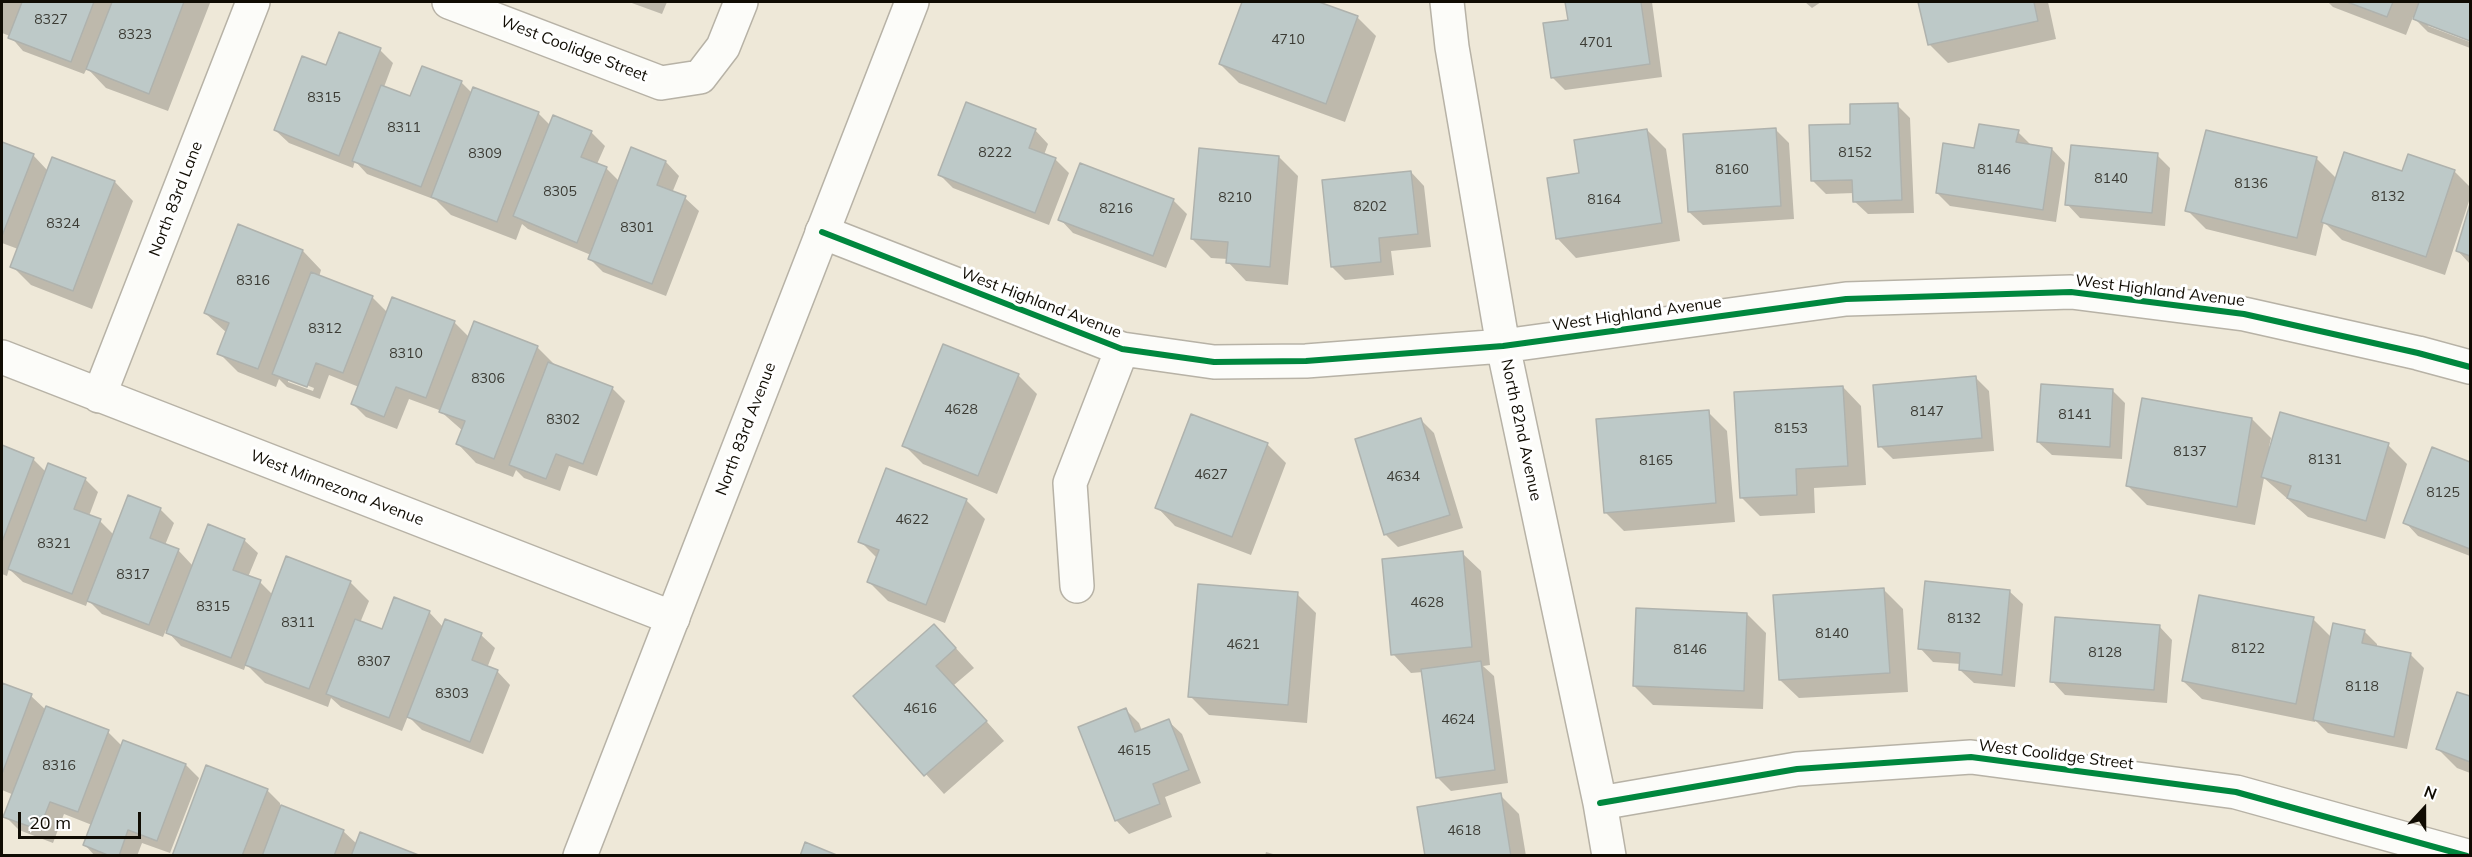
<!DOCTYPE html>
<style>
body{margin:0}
#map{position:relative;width:2472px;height:857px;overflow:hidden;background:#eee8d8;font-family:Mulish,sans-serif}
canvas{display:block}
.frame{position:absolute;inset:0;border:3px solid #100c03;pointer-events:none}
.north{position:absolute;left:2394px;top:779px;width:60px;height:60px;-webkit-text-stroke:4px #fff;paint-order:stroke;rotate:21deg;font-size:16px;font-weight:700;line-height:24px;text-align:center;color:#100c03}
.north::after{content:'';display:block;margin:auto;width:21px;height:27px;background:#100c03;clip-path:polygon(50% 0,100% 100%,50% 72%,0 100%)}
.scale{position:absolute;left:18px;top:812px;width:123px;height:27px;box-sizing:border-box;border:3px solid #100c03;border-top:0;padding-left:8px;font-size:18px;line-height:21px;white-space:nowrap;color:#100c03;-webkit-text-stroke:4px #fff;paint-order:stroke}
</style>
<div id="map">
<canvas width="2472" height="857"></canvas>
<div class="frame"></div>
<div class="north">N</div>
<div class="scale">20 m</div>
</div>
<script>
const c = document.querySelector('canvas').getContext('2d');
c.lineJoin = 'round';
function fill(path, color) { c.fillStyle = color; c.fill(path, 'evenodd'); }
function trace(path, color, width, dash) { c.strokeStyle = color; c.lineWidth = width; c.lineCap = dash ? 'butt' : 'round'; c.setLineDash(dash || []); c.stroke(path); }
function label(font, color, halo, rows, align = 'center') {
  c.font = font + ' Mulish,sans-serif'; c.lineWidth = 6; c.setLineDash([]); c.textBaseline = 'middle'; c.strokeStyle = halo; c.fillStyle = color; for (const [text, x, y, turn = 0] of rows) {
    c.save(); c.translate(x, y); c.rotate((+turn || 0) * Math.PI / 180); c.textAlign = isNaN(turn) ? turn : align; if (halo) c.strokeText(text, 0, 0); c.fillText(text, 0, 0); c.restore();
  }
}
fill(new Path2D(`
 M2,2H209L210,3L168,111L106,88L87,68L84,74L23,51L10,36L2,33Z
 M629,2H667L662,14Z
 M1244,2H1314L1357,17L1376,36L1345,122L1239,83L1220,64Z
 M1567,2H1652L1662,77L1565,90L1552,77L1570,21Z
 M1805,2H1821L1812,8Z
 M1920,2H2048L2056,39L1948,63L1929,44Z
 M2328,2H2470V39L2428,23V26L2470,42V48L2428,32L2413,17L2406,35L2333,7Z
 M380,50L393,63L384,87L411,98L461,82L472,93L538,113L550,125L591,132L605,146L597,164L606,168L619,181L632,149L666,162L679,176L672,193L685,198L699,211L666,296L603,272L590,259L591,255L528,229L522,224L516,240L451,215L436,200L367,174L355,161L353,168L289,143L275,130L327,67Z
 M1897,105L1910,118L1914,213L1868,214L1854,201V193L1826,194L1813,181L1852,125Z
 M1035,130L1048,144L1044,155L1055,159L1069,173L1049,225L953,188L940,175Z
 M1647,130L1666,149L1680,241L1576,258L1558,239L1581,174Z
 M1776,130L1789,143L1794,219L1703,225L1689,212Z
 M2018,132L2031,145L2052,149L2065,163L2056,222L1950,206L1937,193L1976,150Z
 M2,143L33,155L48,171L53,159L115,182L133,201L92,309L31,285L12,266L18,249L2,243Z
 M2157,155L2170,168L2165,226L2080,218L2067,204Z
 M1279,157L1298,176L1288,285L1246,281L1228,262V259L1211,258L1192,239Z
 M2316,158L2337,179L2454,171L2470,187V198L2445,275L2342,240L2324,222L2316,256L2206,229L2187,210Z
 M1080,165L1173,200L1187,214L1166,268L1073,233L1060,219Z
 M1411,172L1424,186L1431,247L1391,251L1394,275L1345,280L1332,267Z
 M2470,210V264L2458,251Z
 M303,251L321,270L319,277L372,297L388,313L454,322L469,337L537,347L556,366L612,388L625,401L597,476L569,466L560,491L524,478L516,470L513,477L476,463L458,444L463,431L439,410L409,399L397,429L366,417L353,404L359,387L329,375L320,399L287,387L279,379L276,387L238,372L219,353L227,333L205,313ZM288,378L314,388L313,391L288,382Z
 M1018,375L1037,394L997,494L923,464L904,445Z
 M1975,377L1989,391L1994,451L1893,459L1880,446Z
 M1843,387L1861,406L1866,485L1814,488L1815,513L1760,516L1741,497Z
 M2112,390L2125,403L2122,459L2052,455L2038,442Z
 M2144,400L2252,419L2271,438L2269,447L2271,448L2388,445L2407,464L2385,539L2308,517L2264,478L2255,525L2147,505L2128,486Z
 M1708,412L1727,431L1735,522L1624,531L1605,512Z
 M1421,420L1434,433L1463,528L1398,547L1385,534Z
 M1267,444L1286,463L1251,555L1175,526L1157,507Z
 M2,447L33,459L46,472L85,479L98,492L89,516L100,521L114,535L160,509L174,523L165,545L178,550L193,566L244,540L258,553L248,577L260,582L273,595L350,582L369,601L360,623L383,631L429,612L443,627L481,635L495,648L487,668L497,671L510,685L483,754L422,730L408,716L402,731L341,707L331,698L328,707L265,683L246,664L244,670L181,646L166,630L163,637L102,614L88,600L86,606L23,582L9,569L7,576L2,574Z
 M2433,449L2470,464V556L2418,536L2405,522Z
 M966,500L985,519L945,623L888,601L869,582L878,559L860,541Z
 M1462,553L1481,571L1490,665L1483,666L1494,676L1508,783L1451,791L1437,777L1423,672L1411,673L1393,654Z
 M1884,590L1903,609L1908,692L1799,698L1780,680Z
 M2009,591L2023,604L2015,687L1974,683L1960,670L1961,664L1933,662L1920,648Z
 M1297,594L1316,613L1307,723L1209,715L1190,696Z
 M1747,614L1766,633L1763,709L1653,705L1634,686Z
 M2313,619L2331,637L2364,631L2377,644V648L2411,655L2424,668L2407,749L2328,733L2315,720V722L2202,699L2183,681Z
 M2159,626L2172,640L2167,703L2065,695L2052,681Z
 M953,645L974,668L954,685L1004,741L944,794L855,696Z
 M2,684L31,696L46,710L108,732L122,746L124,742L186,765L199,778L170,853L142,843L137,856H95L85,845L92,825L64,814L53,843L19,830L5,816L14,795L2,790Z
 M2458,693L2470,698V773L2457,768L2438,749Z
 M1126,710L1139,723L1142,731L1168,721L1182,734L1201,783L1165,797L1172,817L1129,834L1116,820Z
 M267,790L280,803V806L343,831L357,844L417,856H173Z
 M1500,795L1519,814L1526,856H1427Z
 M1266,852L1280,856H1265Z`), '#0003');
const building = new Path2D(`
 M22,2H94L71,62L8,38Z
 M112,2H184L149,94L86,69Z
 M1242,2H1319L1358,16L1326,104L1219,64Z
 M1565,2H1641L1650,64L1551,78L1543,23L1568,20Z
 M1918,2H2034L2038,21L1928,45Z
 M2347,2H2393L2387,17Z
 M2419,2H2470V41L2413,19Z
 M339,32L381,48L339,156L274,130L302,56L326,65Z
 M422,66L462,81L421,187L352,161L381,85L410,96Z
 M473,87L539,112L497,222L431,197Z
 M966,102L1036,129L1029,148L1056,158L1035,213L938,175Z
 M1898,103L1902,200L1853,202L1852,180L1811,181L1809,125L1850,124V104Z
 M553,115L592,131L581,157L607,167L577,243L513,216Z
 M1979,124L2019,130L2016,142L2052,148L2043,210L1936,193L1943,143L1974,148Z
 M1776,128L1781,206L1688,212L1683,134Z
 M1647,129L1662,223L1556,239L1547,178L1579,173L1574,140Z
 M2206,130L2317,157L2297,238L2185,211Z
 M2,142L34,154L2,236Z
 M2071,145L2158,153L2152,213L2065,205Z
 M631,147L666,161L657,185L686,196L652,284L588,259Z
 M1199,148L1279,156L1270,267L1226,263L1228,242L1191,239Z
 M2344,152L2402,171L2408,154L2455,170L2426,257L2321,222Z
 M52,157L115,181L73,291L10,267Z
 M1080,163L1174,199L1153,256L1058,220Z
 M1411,171L1418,234L1379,238L1381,262L1331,267L1322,180Z
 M2470,204V256L2456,251Z
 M238,224L303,250L258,369L217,354L229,323L204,313Z
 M311,272L373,296L343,373L316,363L307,387L272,374Z
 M392,297L455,321L426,398L396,387L384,417L351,404Z
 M474,321L538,346L494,459L456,444L465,421L439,412Z
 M943,344L1019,374L978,476L902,446Z
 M548,362L613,387L583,464L556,454L546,479L509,465Z
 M1976,376L1982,438L1878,447L1873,385Z
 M2041,384L2113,389L2110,447L2037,442Z
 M1843,386L1848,466L1796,469L1797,495L1740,498L1734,392Z
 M2142,398L2252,418L2237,507L2126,486Z
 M1709,410L1716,503L1604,513L1596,419Z
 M2280,412L2389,443L2366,521L2287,498L2291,486L2261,477Z
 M1191,414L1268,443L1232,537L1155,508Z
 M1421,418L1450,515L1384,535L1355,439Z
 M2,445L34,458L2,542Z
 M2432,447L2470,462V549L2403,523Z
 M48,463L86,478L74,509L101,519L72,594L8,569Z
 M886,468L967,499L926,605L867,582L879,550L858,542Z
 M128,495L161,508L150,538L179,549L149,625L87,601Z
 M208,524L245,539L233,570L261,580L231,658L166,633Z
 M1463,551L1472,647L1391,655L1382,559Z
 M286,556L351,581L309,689L245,665Z
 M1925,581L2010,590L2002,675L1959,670L1960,653L1918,649Z
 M1198,584L1298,592L1288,705L1188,697Z
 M1884,588L1890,673L1779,680L1773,595Z
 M2199,595L2314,617L2296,704L2182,681Z
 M394,597L430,611L389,718L326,694L355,619L382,629Z
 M1636,608L1747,613L1744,691L1633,686Z
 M2055,617L2160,625L2154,690L2050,682Z
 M445,619L482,633L472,660L498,670L470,742L407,717Z
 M2333,623L2365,630L2362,643L2411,653L2394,737L2313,720Z
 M934,624L956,648L936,666L987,721L924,776L853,696Z
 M1481,661L1495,770L1436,778L1421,669Z
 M2,683L32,694L2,774Z
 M2457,692L2470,696V762L2436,749Z
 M46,706L109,730L78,812L50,802L39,830L3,817Z
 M1126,708L1135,732L1169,719L1189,770L1153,784L1160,804L1115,821L1078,727Z
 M123,740L186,764L157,841L128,830L119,856H110L83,845Z
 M206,765L268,789L242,856H172Z
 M1501,793L1511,856H1425L1417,807Z
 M281,805L344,830L334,856H262Z
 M360,832L421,856H351Z
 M805,842L839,856H800Z`);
fill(building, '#bdc9c8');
trace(building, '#afb2ad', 1.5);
const street = new Path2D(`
 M449,2L661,83L700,77L723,47L741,2
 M1447,2L1452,47L1503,346L1600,803L1609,856
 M822,232L1122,349L1214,362L1306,361L1503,346L1846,299L2071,292L2244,314L2418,353L2470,367
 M2,357L673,618
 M99,396L253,2
 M1077,586L1070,483L1122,349
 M1600,803L1797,769L1971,757L2236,792L2467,856`);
const secondary = new Path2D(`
 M580,856L912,2`);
trace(street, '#b7b2a6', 36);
trace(secondary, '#b7b2a6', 36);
trace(street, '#fcfcf9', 33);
trace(secondary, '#fcfcf9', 33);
trace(new Path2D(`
 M822,232L1122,349L1214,362L1306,361L1503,346L1846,299L2071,292L2244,314L2418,353L2470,367
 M1600,803L1797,769L1971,757L2236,792L2467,856`), '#00873e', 6);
label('14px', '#3b3b34', null, [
 ["8327",51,20],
 ["8323",135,35],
 ["4710",1288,40],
 ["4701",1596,43],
 ["8315",324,98],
 ["8311",404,128],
 ["8222",995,153],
 ["8152",1855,153],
 ["8309",485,154],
 ["8160",1732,170],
 ["8146",1994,170],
 ["8140",2111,179],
 ["8136",2251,184],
 ["8305",560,192],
 ["8132",2388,197],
 ["8210",1235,198],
 ["8164",1604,200],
 ["8202",1370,207],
 ["8216",1116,209],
 ["8324",63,224],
 ["8301",637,228],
 ["8316",253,281],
 ["8312",325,329],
 ["8310",406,354],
 ["8306",488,379],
 ["4628",961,410],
 ["8147",1927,412],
 ["8141",2075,415],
 ["8302",563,420],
 ["8153",1791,429],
 ["8137",2190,452],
 ["8131",2325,460],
 ["8165",1656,461],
 ["4627",1211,475],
 ["4634",1403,477],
 ["8125",2443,493],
 ["4622",912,520],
 ["8321",54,544],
 ["8317",133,575],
 ["4628",1427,603],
 ["8315",213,607],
 ["8132",1964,619],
 ["8311",298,623],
 ["8140",1832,634],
 ["4621",1243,645],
 ["8122",2248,649],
 ["8146",1690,650],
 ["8128",2105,653],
 ["8307",374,662],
 ["8118",2362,687],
 ["8303",452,694],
 ["4616",920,709],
 ["4624",1458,720],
 ["4615",1134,751],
 ["8316",59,766],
 ["4618",1464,831]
]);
label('16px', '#100c03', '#fff', [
 ["West Coolidge Street",574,49,21],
 ["North 83rd Lane",176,199,-69],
 ["West Highland Avenue",2160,291,7],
 ["West Highland Avenue",1041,303,21],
 ["West Highland Avenue",1637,314,-8],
 ["North 83rd Avenue",746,429,-69],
 ["North 82nd Avenue",1521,430,78],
 ["West Minnezona Avenue",337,488,21],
 ["West Coolidge Street",2056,755,7]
]);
</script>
